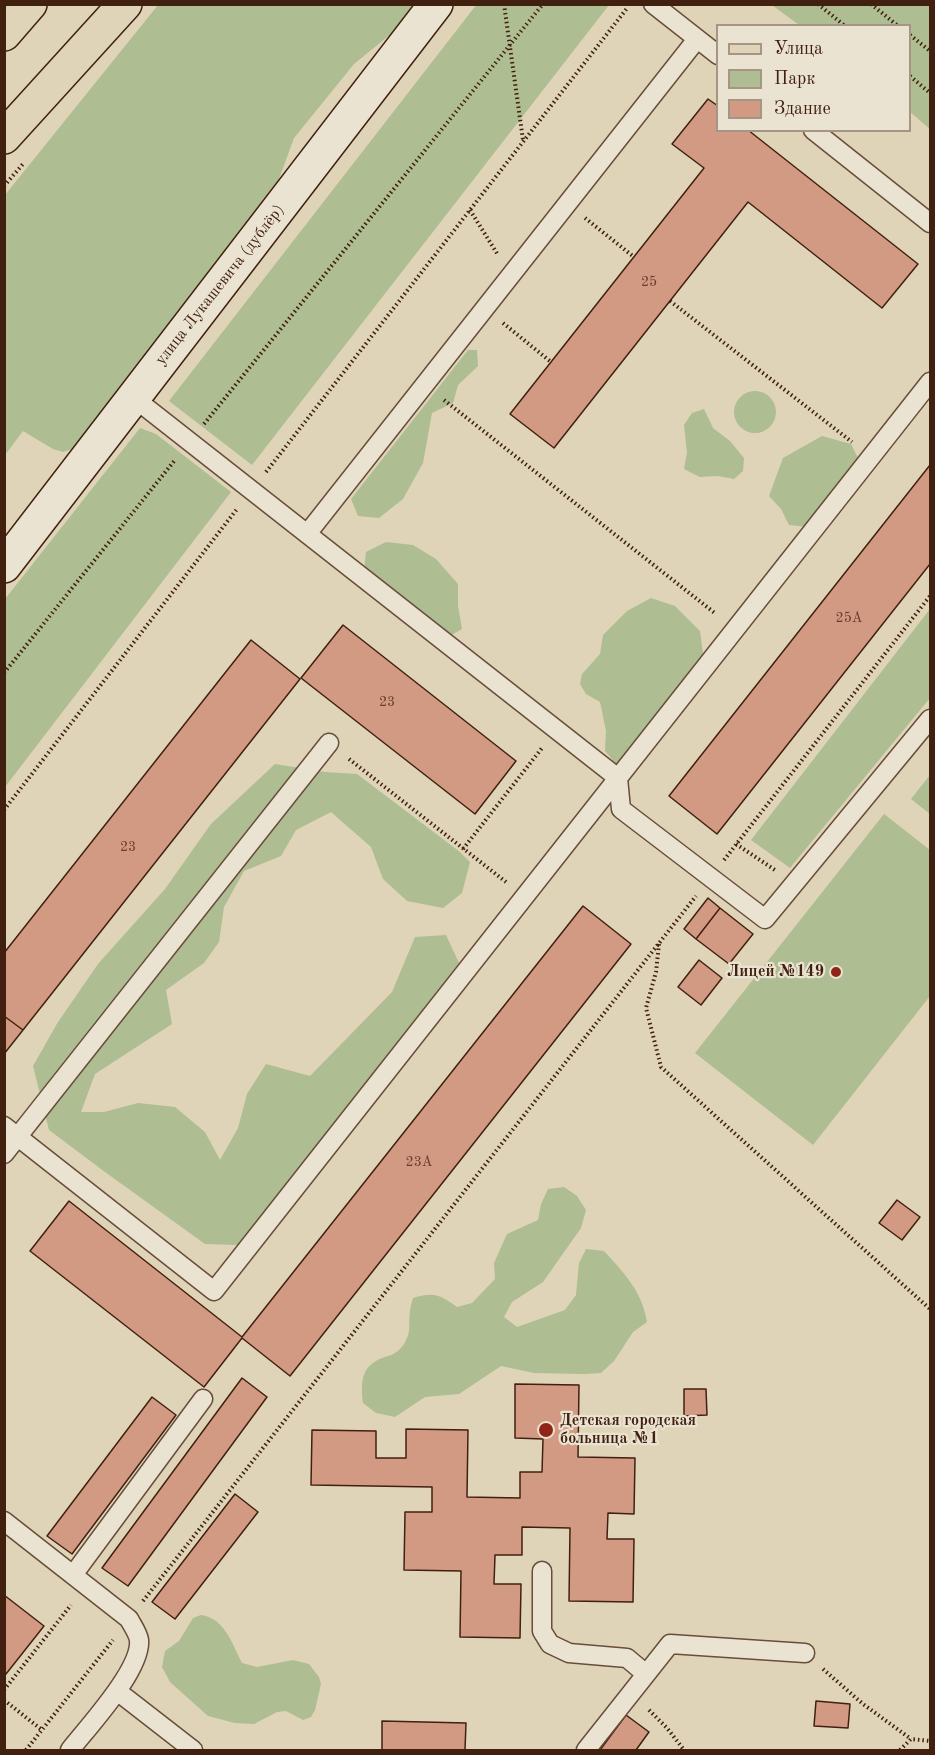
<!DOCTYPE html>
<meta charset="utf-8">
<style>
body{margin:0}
#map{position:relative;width:935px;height:1755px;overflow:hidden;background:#dfd4b8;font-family:"Old Standard TT",serif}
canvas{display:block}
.frame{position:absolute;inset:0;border:6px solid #412010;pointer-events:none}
.legend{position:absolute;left:716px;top:24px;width:195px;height:108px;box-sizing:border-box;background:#eae3d1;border:2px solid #a69584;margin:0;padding:8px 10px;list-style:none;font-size:18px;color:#412010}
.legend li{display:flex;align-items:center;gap:12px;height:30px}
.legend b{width:30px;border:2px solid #a69584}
</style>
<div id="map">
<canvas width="935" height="1755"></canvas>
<div class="frame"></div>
<ul class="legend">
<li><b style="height:8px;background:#dfd4b8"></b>Улица</li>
<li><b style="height:16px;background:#aebd92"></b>Парк</li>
<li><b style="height:16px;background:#d39a83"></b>Здание</li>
</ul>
</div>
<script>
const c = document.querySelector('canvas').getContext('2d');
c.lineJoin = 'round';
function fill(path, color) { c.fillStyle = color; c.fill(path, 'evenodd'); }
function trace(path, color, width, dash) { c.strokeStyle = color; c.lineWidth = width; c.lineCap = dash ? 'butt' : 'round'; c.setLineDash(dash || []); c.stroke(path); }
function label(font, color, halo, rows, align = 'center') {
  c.font = font + ' "Old Standard TT",serif'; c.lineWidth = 4.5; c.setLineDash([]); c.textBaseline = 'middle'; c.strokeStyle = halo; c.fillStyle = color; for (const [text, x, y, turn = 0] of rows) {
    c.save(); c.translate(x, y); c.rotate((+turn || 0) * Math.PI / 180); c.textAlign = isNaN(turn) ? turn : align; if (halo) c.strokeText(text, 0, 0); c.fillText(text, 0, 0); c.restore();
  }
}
fill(new Path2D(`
 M477,4L609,5L252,465L169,401Z
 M158,5H416L397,29L354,64L294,138L279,179L72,449L63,452L53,449L23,431L5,455V195Z
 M772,5H930V129L910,112V26L799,25Z
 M468,350H477L478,366L458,385L453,403L432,413L423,463L403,499L379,518L358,516L351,499Z
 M734 412a21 21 0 1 1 42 0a21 21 0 1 1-42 0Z
 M704,409L713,428L730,441L744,458L743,471L734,479L718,476L700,477L684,469L687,452L684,425L692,413Z
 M140,428L156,434L231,492L5,787V599Z
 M822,436L851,444L860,462L808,527L789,525L781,509L769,496L783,458Z
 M386,542L413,545L436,559L458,584V606L462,629L448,637L364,570L366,552Z
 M651,598L675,606L700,631L704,661L617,765L605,751L606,731L600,702L586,694L580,684L582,674L600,654L603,635L627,611Z
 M930,609V698L790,868L751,840Z
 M275,764L325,772L357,774L460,852L470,862L462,893L443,908L407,901L383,879L371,847L331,812L296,830L281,856L244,871L224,907L219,942L204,963L166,990L172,1024L95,1074L81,1112H104L138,1103L175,1107L205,1132L220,1160L238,1128L247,1094L266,1064L310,1076L392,992L415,937L446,935L459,963L238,1245L205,1244L105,1172L49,1130L33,1066L58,1022L98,964L165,889L211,824Z
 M930,775V814L911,799Z
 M884,814L930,850V996L813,1145L695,1053Z
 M564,1187L577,1196L586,1210L581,1228L543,1282L512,1302L504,1317L517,1327L565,1310L576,1295L579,1263L586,1249L604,1251C624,1273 642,1291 647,1322L633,1332L614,1361L601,1373L585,1374L534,1373L501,1366L459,1394L425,1397L395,1417L376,1413L363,1403C361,1387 360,1370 376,1361C388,1354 394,1358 404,1344C412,1331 408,1325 410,1312C410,1307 412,1302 413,1298C434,1292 439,1294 457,1307L472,1303L495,1279L494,1263L507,1234L538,1220L541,1204L548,1189Z
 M201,1615C225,1618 232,1644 242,1663L257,1667L293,1660L309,1664L319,1677L321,1684L315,1710L311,1717L303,1720L286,1711L277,1712L254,1724L235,1723L208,1716L170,1682L162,1667L165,1651L179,1641L193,1618Z`), '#aebd92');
const building = new Path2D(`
 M708,99L718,106V130H748L918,264L882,308L748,202L554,448L510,414L704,168L672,144Z
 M930,465V564L717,834L669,796Z
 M343,625L516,761L475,814L301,678Z
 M251,640L300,679L23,1030L4,1016V953Z
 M708,898L720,908L696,939L684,929Z
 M583,906L631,944L290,1376L242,1338L204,1387L30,1251L69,1201L242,1337Z
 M720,908L753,934L729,964L696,939Z
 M699,960L722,978L701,1005L678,987Z
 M4,1016L23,1030L4,1054Z
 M897,1200L920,1217L902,1240L879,1223Z
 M242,1378L267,1397L128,1586L102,1568Z
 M515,1384L579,1385L578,1457L635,1458L634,1514L608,1513L607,1539H634L633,1602L569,1601L570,1528L522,1527V1555H495L494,1584H521L520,1638L460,1637L461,1571L404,1570L405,1512H432V1487L311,1485L312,1430L376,1431V1458H406V1429L468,1430L467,1497L520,1498V1472H542L543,1439L515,1438Z
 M684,1389H706L707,1415L684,1416Z
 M152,1397L176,1415L72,1554L47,1536Z
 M235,1494L258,1512L175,1619L152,1602Z
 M4,1595L44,1626L6,1674L4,1672Z
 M816,1701L850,1704L848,1728L814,1726Z
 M626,1715L649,1732L636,1750H600Z
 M382,1721L466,1723L465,1750H382Z`);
fill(building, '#d39a83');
trace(building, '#412010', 1.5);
const lane = new Path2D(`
 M653,4L718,55
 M813,130L930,223
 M134,398L618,778L930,382
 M307,534L697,39
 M618,778L621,809L765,919L930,719
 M4,1126L214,1291L618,778
 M4,1154L329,743
 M4,1521L129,1619C132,1625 138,1633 139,1640C142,1669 88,1727 70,1750
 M542,1571V1631L550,1644L569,1653L627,1658L646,1674
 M73,1575L203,1399
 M117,1691L193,1750
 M586,1750L670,1644L805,1653`);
const secondary = new Path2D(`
 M4,566L436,4`);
const primary = new Path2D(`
 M4,34L30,4
 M4,137L125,4`);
trace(lane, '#684d3a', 21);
trace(secondary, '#412010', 36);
trace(primary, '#412010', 36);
trace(new Path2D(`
 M504,4L523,140
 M818,4L845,26
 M871,4L898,26
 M910,35L930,51
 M910,76L930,93
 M4,186L23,164
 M470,210L498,255
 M585,218L634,257
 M670,301L852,442
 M503,323L551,362
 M444,400L716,614
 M204,424L543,4
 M266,472L628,7
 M4,673L175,460
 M349,759L506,882
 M4,810L237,509
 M736,844L775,870
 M463,849L542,748
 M724,860L930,596
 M659,944L656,972L646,1008L661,1067L930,1309
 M143,1601L696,896
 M823,1669L863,1704L911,1739
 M4,1690L71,1605
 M4,1700L42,1730
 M649,1710L667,1728L684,1750
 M26,1750L113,1640
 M900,1750L911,1739L930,1741`), '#412010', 4, [1.5, 3]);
trace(lane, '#eae3d1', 18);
trace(secondary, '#eae3d1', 33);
trace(primary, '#dfd4b8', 33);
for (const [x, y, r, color] of [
 [836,972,6,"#8f2418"],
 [546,1430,8,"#8f2418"]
]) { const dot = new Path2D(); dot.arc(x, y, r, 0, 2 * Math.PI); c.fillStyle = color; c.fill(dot); trace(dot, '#eae3d1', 2); }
label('14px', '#663e2d', null, [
 ["25",649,282],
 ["25А",849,618],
 ["23",387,702],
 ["23",128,847],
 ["23А",419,1162]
]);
label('16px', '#412010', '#eae3d1', [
 ["улица Лукашевича (дублёр)",220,285,-52]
]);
label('bold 16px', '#412010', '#eae3d1', [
 ["Лицей №149",824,972],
 ["Детская городская",560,1421,"left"],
 ["больница №1",560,1439,"left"]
], 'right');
</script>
